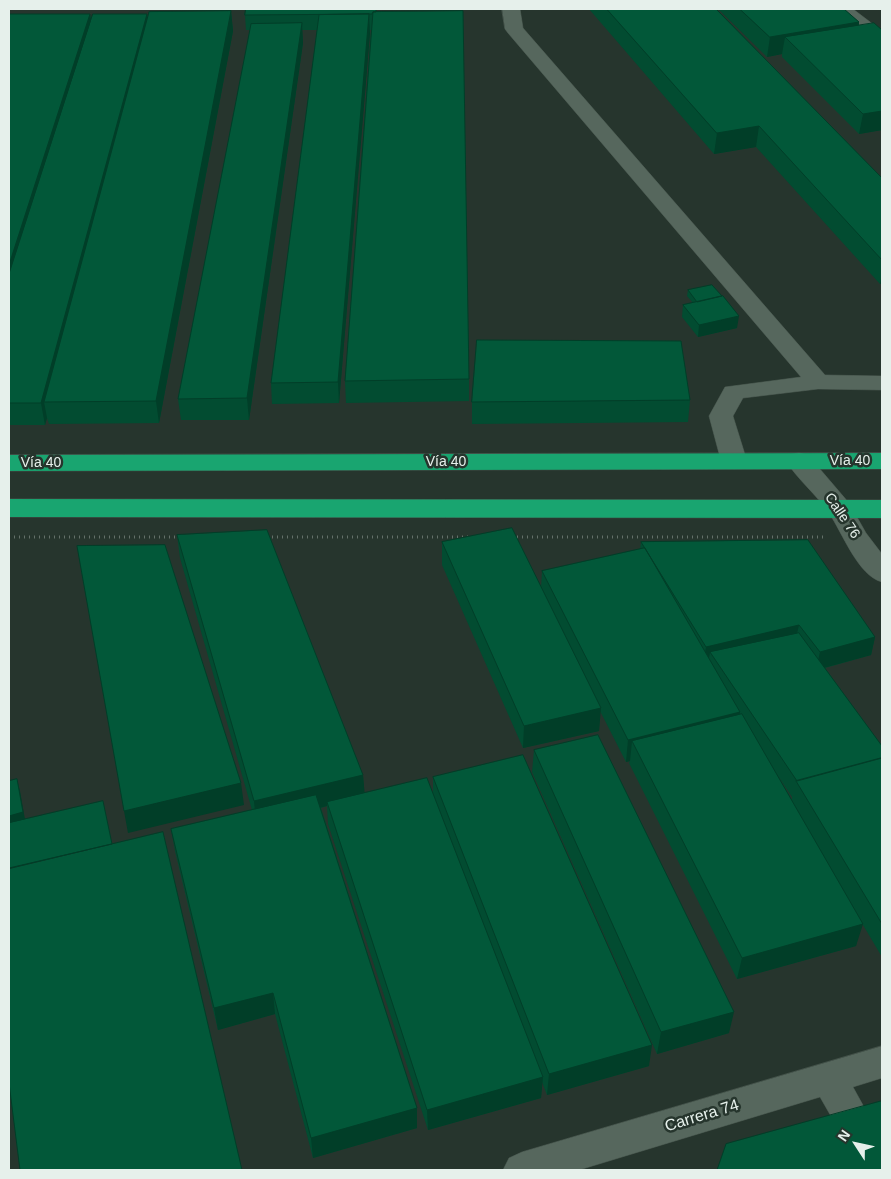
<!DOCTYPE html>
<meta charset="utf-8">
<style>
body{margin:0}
#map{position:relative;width:891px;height:1179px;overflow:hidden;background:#26352d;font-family:Arial,sans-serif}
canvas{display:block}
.frame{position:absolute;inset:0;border:10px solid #e6f0eb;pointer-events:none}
.north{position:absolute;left:831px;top:1119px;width:50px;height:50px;-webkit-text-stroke:4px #26352d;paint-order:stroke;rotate:305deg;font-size:14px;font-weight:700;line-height:20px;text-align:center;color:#e6f0eb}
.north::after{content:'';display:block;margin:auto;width:18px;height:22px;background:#e6f0eb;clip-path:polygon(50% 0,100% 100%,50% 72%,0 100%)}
</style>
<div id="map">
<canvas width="891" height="1179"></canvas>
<div class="frame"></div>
<div class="north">N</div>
</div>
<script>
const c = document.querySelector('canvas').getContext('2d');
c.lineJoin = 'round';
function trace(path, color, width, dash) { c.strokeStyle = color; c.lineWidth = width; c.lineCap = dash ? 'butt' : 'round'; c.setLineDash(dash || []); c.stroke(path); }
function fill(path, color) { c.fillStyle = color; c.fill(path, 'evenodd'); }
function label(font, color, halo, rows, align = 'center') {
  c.font = font + ' Arial,sans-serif'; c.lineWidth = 5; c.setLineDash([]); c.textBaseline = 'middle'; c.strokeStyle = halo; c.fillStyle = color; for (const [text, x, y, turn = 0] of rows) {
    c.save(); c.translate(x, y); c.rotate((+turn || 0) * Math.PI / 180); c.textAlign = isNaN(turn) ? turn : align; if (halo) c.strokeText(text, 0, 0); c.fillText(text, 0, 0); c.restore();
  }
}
const minor = new Path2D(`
 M502,9H520L523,28L825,375L882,376V390L818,389L743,398L733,416L747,461L743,467L734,469L725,467L721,461L709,416L725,387L801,377L508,33L505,29Z
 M833,9H853L882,31V44L876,43Z
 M799,453L808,455L849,503L866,533L882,554V582C858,576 842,532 829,513C816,494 798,480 786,461L790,455Z
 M882,1046V1078L853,1087L875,1127L870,1139L857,1144L844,1139L820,1097L579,1170H503L509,1158L522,1152Z`);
const highway = new Path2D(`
 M882,453V469L9,471V455Z
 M9,499L882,500V518L9,517Z`);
trace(minor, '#425048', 1);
trace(highway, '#425048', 1);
trace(new Path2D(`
 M9,537H181
 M267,537H471
 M512,537H826`), '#637069', 3, [1, 4]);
fill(minor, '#56675d');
fill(highway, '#19a570');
fill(new Path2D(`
 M589,9H716L882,178V283L880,284L756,147L714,154Z
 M718,9H844L859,22V25L882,30V130L859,134L782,57V54L767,57Z
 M231,11L233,31L159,423L49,424L47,418L45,425H9V14H90L91,19H147Z
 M377,12L469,379V401L346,403L345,381L371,30H370L339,403L272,404L271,383L317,30H302L303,43L249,420H181L178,399L250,30H246L245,15Z
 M688,290L737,328L698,337L682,317L683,305L693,303L687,296Z
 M690,400L688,422L472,424V402Z
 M177,535L363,775L364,793H433V777L649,1066L547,1095L542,1082L541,1098L428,1130L328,824L327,806L321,808L417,1108V1128L313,1158L275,1014L218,1030L175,851L171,829L252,810L180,558Z
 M442,542L541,588L542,571L640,549L641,542L875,637L871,655L825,668L882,746V957L860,920L856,946L737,979L629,763L630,761L626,762L600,711L599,731L523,748L442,565ZM776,773L792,797V800Z
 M534,750L729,1033L657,1054L532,772Z`), '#024c31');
fill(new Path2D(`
 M231,11L233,31L159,423L156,401Z
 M90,14L93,33L9,300V265Z
 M147,14L149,33L44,402L47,418L45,425L41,403Z
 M369,14L370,34L339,403L338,382Z
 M859,22L856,42L785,37L782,54L767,57L770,37Z
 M302,23L303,43L249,420L247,398Z
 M882,111V130L859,134L863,114Z
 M759,126L756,147L714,154L717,133Z
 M882,274V283L880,284Z
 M739,316L737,328L698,337L699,325Z
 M799,625L795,642L710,652L708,664L703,665L706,647Z
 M875,637L871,655L816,670L820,652Z
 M601,708L599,731L523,748L524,726Z
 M740,712L736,734L632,741L630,761L626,762L628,740Z
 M363,775L365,797L327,802V806L256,823L254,801Z
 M17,779L20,791L26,825L9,829V816Z
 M241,783L244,805L128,833L124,811Z
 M863,924L856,946L737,979L742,958Z
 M273,993L275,1014L218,1030L214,1008Z
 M734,1012L729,1033L657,1054L661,1032Z
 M652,1045L649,1066L547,1095L549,1074Z
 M543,1077L541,1098L428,1130L427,1110Z
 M417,1108V1128L313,1158L311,1138Z`), '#013e28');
const building = new Path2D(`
 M246,9H376V12H373L372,14L245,15Z
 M607,9H716L882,178V260L759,126L717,133Z
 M740,9H844L859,22L770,37Z
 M231,11L156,401L44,402L149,12Z
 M463,11L469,379L345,381L373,12Z
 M9,14H90L9,265Z
 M93,14H147L41,403H9V274Z
 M369,14L338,382L271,383L319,15Z
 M302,23L247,398L178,399L251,24Z
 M874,23L882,30V111L863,114L785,37Z
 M712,285L722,296L697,302L688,290Z
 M723,296L739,316L699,325L683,305Z
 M477,340L681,341L690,400L472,402Z
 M512,528L601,708L524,726L442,542Z
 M267,530L363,775L254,801L177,535Z
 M808,540L875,637L820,652L799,625L706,647L641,542Z
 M165,545L241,783L124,811L77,546Z
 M645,548L740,712L628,740L542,571Z
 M799,633L882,746V758L797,781L710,652Z
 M742,714L863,924L742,958L632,741Z
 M598,735L734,1012L661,1032L534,750Z
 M523,755L652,1045L549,1074L433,777Z
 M882,758V924L796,781Z
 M427,778L543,1077L427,1110L327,802Z
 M17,779L23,812L9,816V781Z
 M316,795L417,1108L311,1138L273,993L214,1008L171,829Z
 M103,801L112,844L9,868V823Z
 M163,832L242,1170H20L9,1083V869Z
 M882,1101V1170H717L726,1144Z`);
fill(building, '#025839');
trace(building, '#013e28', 1);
label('14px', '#e6f0eb', '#26352d', [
 ["Vía 40",850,461],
 ["Vía 40",446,462],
 ["Vía 40",41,463],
 ["Calle 76",842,516,56]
]);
label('16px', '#e6f0eb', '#26352d', [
 ["Carrera 74",702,1116,-17]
]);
</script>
